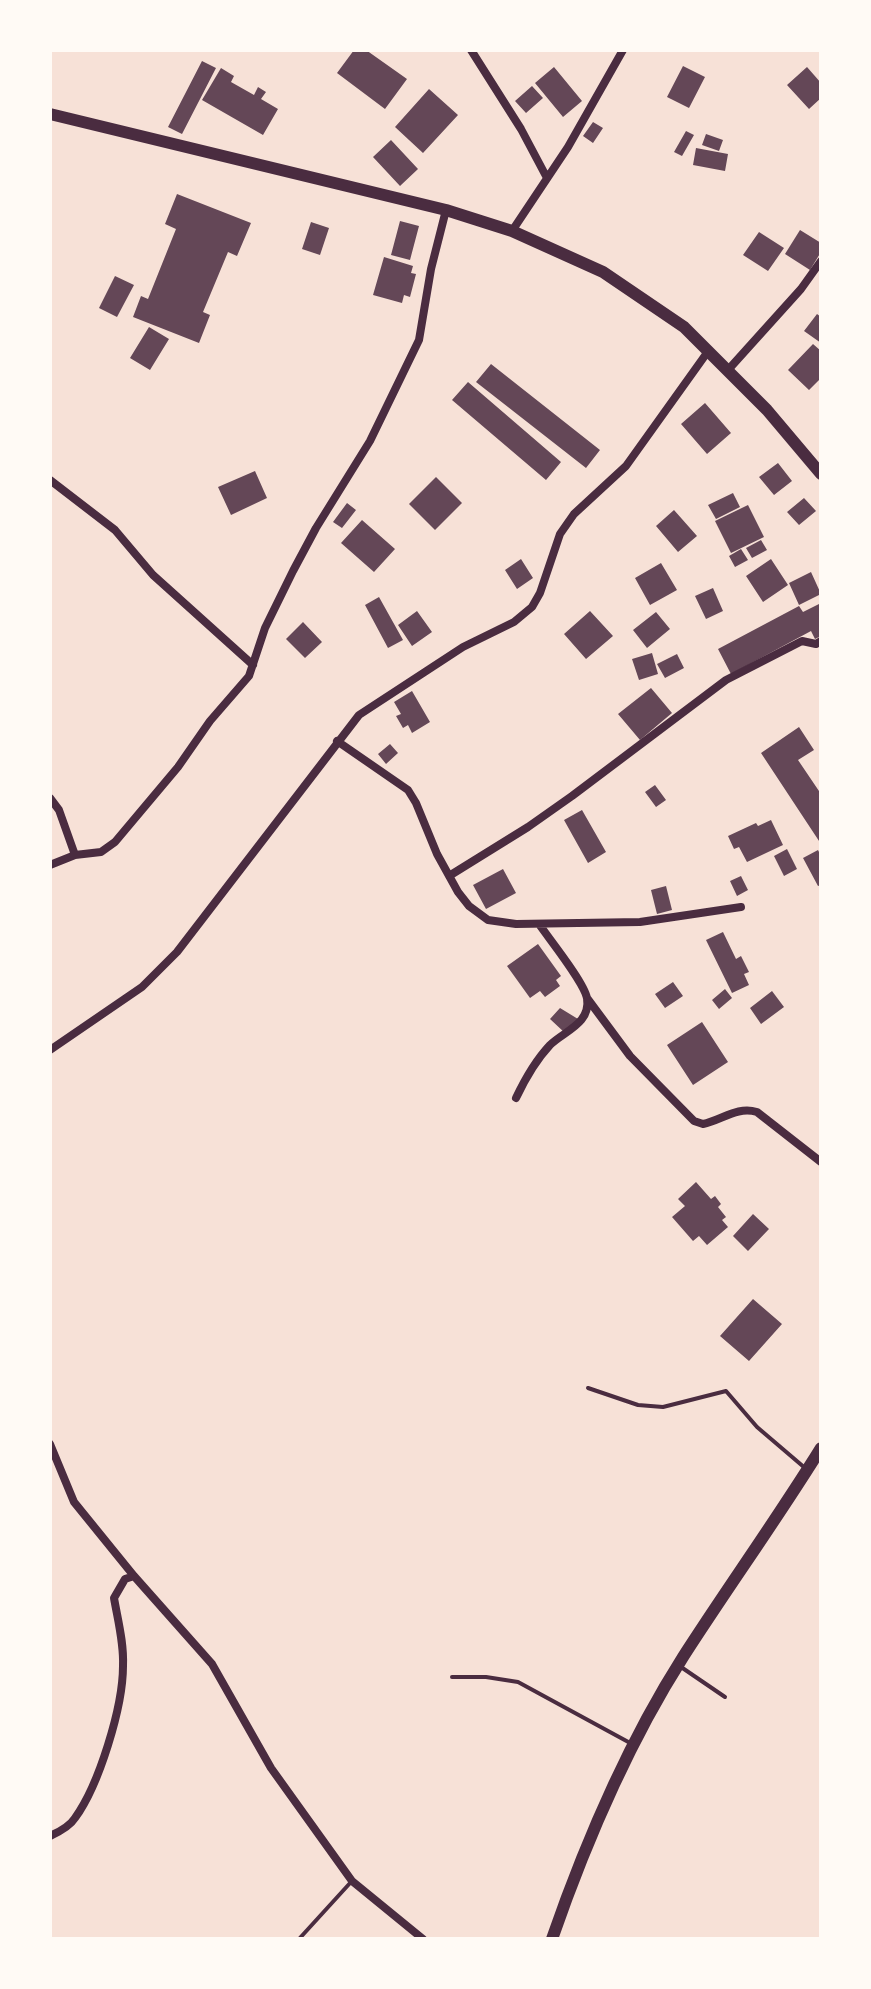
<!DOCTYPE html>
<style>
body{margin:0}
#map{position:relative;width:871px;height:1989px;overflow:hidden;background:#f7e1d7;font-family:"Open Sans",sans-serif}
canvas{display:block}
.frame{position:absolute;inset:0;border:52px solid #fffaf5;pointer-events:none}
</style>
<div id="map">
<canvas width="871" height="1989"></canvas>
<div class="frame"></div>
</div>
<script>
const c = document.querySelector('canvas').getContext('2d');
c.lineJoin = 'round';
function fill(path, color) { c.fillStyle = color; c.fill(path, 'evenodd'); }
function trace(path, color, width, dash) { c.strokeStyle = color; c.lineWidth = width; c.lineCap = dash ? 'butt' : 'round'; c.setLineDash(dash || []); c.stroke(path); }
fill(new Path2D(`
 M354,50H366L407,79L385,109L337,73Z
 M202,61L216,68L182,134L168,127Z
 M683,66L705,77L689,108L667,97Z
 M554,67L582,101L563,117L535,83Z
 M807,67L821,83V98L809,109L787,85Z
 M221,68L234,76L231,82L254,95L258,87L266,92L261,99L278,109L263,135L202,100Z
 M532,86L543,98L526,113L515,101Z
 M429,89L458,115L423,153L395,127Z
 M593,122L603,128L593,143L583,136Z
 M686,131L694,135L682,156L674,152Z
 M706,134L723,140L719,151L702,145Z
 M391,140L418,169L400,186L373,157Z
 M696,148L728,154L725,171L693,165Z
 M177,194L251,223L237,256L228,252L203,312L210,315L199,343L133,317L141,296L148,299L176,229L165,224Z
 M400,221L419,226L410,260L391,255Z
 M311,222L329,228L320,255L302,249Z
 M800,230L821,243V252L810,270L785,254Z
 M759,232L784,248L768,271L743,255Z
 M384,257L413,266L411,273L416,274L410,297L404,295L402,303L373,295Z
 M115,276L134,285L117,317L99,308Z
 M817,314L821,317V343L804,331Z
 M149,327L169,339L150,370L130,358Z
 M813,344L821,351V378L809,390L788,370Z
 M491,364L600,450L586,468L476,382Z
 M468,382L561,462L546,480L452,400Z
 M705,403L731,433L707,454L681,424Z
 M778,463L792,481L774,495L759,477Z
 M255,471L267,498L231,515L218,487Z
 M436,477L462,503L435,530L409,504Z
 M733,493L740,507L716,519L708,505Z
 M804,498L816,511L799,525L787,512Z
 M347,503L356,510L342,528L333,522Z
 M748,505L764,537L731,553L715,521Z
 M674,510L697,536L678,552L656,526Z
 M362,520L395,549L374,572L341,543Z
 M761,540L767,550L752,558L746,548Z
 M741,549L748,560L735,567L729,556Z
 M521,559L533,578L517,589L505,570Z
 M771,559L788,585L763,602L746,576Z
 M661,563L677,590L650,605L635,578Z
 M811,572L821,594L799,605L789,583Z
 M713,588L723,611L706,619L695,596Z
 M379,597L403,640L388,648L365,605Z
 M821,603V636L815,639L811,631L731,674L718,649L799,606L803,612Z
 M417,611L432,632L412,646L398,625Z
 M590,611L613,636L586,659L564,634Z
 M656,612L670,629L647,648L633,630Z
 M303,622L322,642L305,658L286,639Z
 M652,653L658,674L639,680L632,659Z
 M677,654L684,668L665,678L657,664Z
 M651,688L672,713L640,740L618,714Z
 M412,691L430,722L412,733L408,725L403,728L396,716L401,714L394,702Z
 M799,727L814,750L798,760L821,794V844L761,753Z
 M390,744L398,753L386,764L378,754Z
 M655,785L666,800L656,807L645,792Z
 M582,810L606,852L588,863L564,820Z
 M771,820L783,845L747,862L739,847L734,849L728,836L756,823L758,826Z
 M787,849L797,869L784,876L774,856Z
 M818,850L821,856V885L818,886L803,858Z
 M503,869L516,893L486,909L473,885Z
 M741,876L748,890L737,896L730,881Z
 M666,886L672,910L657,914L651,890Z
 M723,932L736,959L741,956L749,972L744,974L749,985L732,993L706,940Z
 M538,944L561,976L556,980L560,986L545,997L540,991L530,998L507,966Z
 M673,982L683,996L665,1008L655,994Z
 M725,989L732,998L719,1009L712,1000Z
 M772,991L784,1007L761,1024L750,1008Z
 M560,1008L578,1019L565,1033L550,1019Z
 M702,1022L728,1062L693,1085L667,1045Z
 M696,1182L711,1199L715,1196L721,1204L718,1207L726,1217L722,1220L728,1227L707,1245L699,1236L693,1241L672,1217L685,1206L678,1199Z
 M753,1214L769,1229L748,1251L733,1236Z
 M753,1299L782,1324L749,1361L720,1336Z`), '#644757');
trace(new Path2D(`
 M588,1388L638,1405L663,1407L726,1391L757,1427L805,1468
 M681,1667L725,1697
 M452,1677H486L518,1682L632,1744
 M299,1939L351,1882`), '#4a2c40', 4);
trace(new Path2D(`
 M471,50L521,129L547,178
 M512,231L568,147L623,50
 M728,370L801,289L821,261
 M50,480L115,530L153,575L253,665
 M337,741L408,790L416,803L437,854L458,892L469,906L488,920L516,924L640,922L741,907
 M50,798L59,810L75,855
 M50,865L75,855L101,852L115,842L178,767L210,721L249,676L265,628L293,571L316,528L370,441L419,340L431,269L446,210
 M449,876L528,827L572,796L726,680L802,641L816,644L821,641
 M587,998L630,1056L694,1121L703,1124C722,1120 737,1106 757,1112L821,1162
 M50,1050L142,987L177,952L359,715L463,647L514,622L532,607L540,593L560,534L574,514L626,466L709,350
 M516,1098C525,1079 535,1061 550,1045C564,1031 591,1024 587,998C584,982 550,940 539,924
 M50,1444L74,1502L134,1576L212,1664L271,1768L352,1881L423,1939
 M50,1836C59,1832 70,1826 75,1818C99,1785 123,1707 123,1666C124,1643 118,1621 114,1598L125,1579L134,1576`), '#4a2c40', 8);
trace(new Path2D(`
 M50,114L446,210L512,231L603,272L684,327L767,410L821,474
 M552,1939C586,1841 627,1745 683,1657C728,1587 777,1519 821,1448`), '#4a2c40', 12);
</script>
